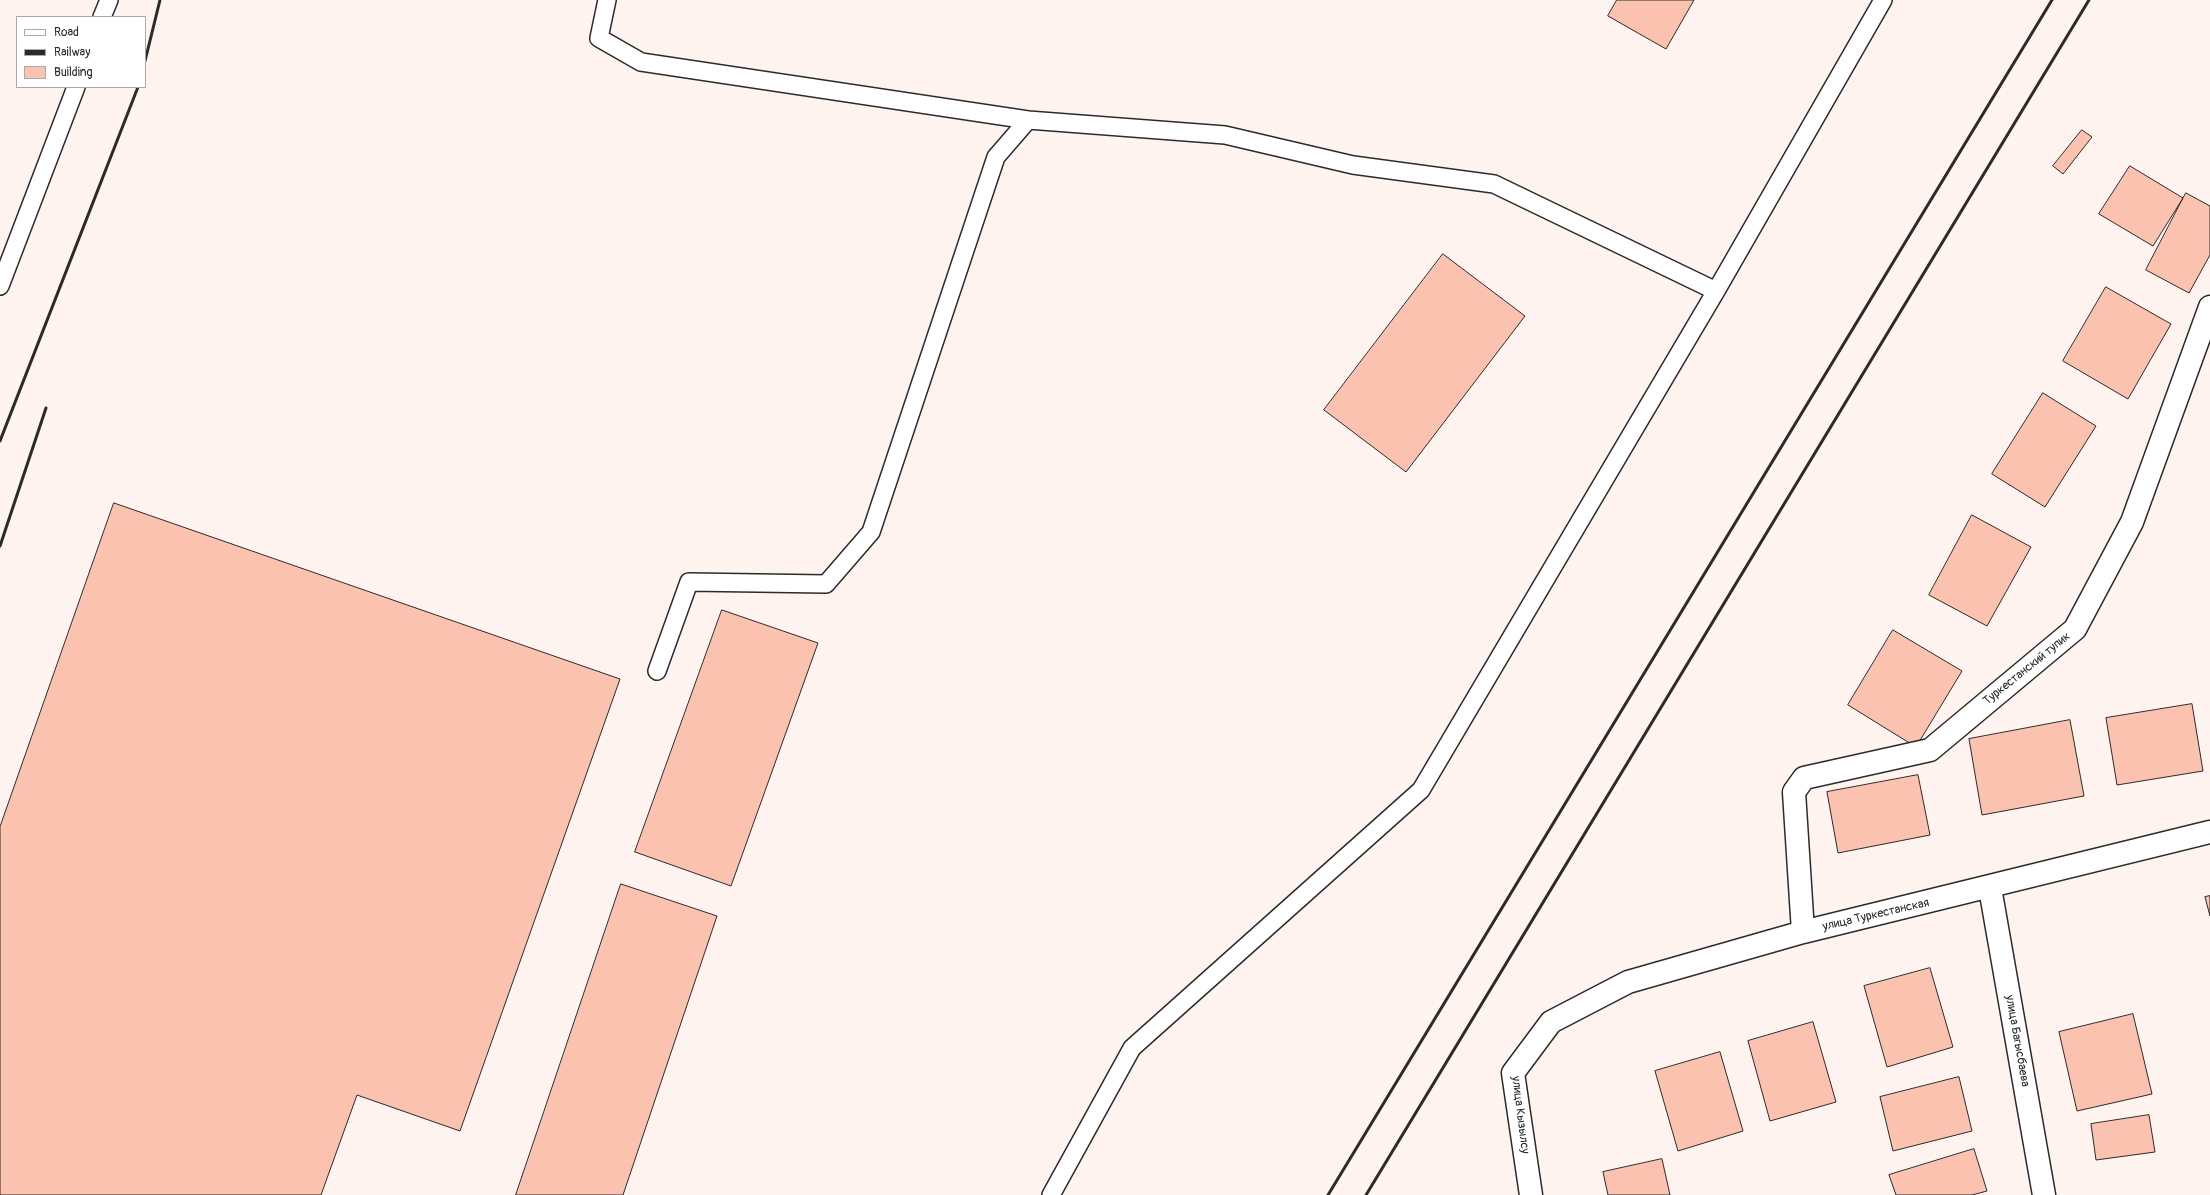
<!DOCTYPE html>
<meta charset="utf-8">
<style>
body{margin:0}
#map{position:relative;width:2210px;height:1195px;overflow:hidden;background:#fef3ef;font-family:Pangolin,sans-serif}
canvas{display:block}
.legend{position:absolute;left:16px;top:16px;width:130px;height:72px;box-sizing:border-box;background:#fff;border:1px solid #aaa;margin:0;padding:5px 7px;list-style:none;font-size:12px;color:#2b2b2b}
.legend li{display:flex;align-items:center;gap:8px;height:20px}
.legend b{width:20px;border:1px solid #aaa}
</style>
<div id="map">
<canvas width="2210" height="1195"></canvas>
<ul class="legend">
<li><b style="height:5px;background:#fff"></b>Road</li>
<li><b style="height:5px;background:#2b2b2b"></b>Railway</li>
<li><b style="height:11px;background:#fac2af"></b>Building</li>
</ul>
</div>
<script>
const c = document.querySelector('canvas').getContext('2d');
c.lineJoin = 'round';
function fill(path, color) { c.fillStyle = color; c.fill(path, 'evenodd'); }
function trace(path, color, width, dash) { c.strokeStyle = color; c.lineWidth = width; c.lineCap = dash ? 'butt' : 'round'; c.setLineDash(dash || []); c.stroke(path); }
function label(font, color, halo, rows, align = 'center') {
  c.font = font + ' Pangolin,sans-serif'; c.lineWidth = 3; c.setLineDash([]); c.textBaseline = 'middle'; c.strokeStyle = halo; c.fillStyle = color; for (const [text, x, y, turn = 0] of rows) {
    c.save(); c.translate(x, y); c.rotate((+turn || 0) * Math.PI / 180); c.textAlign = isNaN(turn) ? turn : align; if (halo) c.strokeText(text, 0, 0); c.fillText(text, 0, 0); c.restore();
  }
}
const building = new Path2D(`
 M1617,0H1694L1666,49L1608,16Z
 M2082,130L2092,137L2063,174L2053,166Z
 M2130,166L2183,198L2153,246L2099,214Z
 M2186,193L2210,206V255L2189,293L2146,270Z
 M1443,254L1525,316L1406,472L1324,410Z
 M2106,287L2171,324L2128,399L2063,361Z
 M2043,393L2096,426L2045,507L1992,474Z
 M114,503L620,679L460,1131L357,1095L321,1195H0V827Z
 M1972,515L2031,547L1987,626L1929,595Z
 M722,610L818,643L731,886L635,852Z
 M1893,630L1962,671L1916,747L1848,705Z
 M2192,704L2203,771L2117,785L2106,718Z
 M2070,720L2084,796L1982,815L1969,739Z
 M1918,775L1930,835L1838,853L1827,792Z
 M621,884L717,916L623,1195H516Z
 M2210,896V916L2205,897Z
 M1930,968L1953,1047L1887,1067L1864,986Z
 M2133,1014L2152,1094L2077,1111L2059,1032Z
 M1813,1022L1836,1102L1770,1121L1748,1041Z
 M1720,1052L1743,1131L1678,1151L1655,1071Z
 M1959,1077L1972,1131L1893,1151L1880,1097Z
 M2149,1115L2155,1152L2096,1160L2091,1124Z
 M1974,1149L1987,1191L1972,1195H1896L1889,1175Z
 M1662,1159L1670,1195H1608L1603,1172Z`);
fill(building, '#fac2af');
trace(building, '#2b2b2b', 1);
const service = new Path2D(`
 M607,0L599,38L641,62L1028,120
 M102,17L109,0
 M0,286L76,87
 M657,671L689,582L826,584L871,532L996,157L1028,120L1225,135L1353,165L1494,184L1716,291
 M1051,1195L1132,1048L1421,790L1716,291L1883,0`);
const minor = new Path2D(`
 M1990,888L2044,1195
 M1803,932L1794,792L1804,778L1930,750L2075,629L2132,522L2210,307
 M1531,1195L1513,1073L1551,1022L1628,982L1803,932L2210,832`);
trace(service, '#2b2b2b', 20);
trace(minor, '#2b2b2b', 25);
trace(service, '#fff', 17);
trace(minor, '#fff', 22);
trace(new Path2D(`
 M145,61L160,0
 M0,441L138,87
 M0,546L46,408
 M1328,1195L2052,0
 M1366,1195L2089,0`), '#2b2b2b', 3);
label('12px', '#2b2b2b', '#fff', [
 ["Туркестанский тупик",2027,669,-39],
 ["улица Туркестанская",1876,915,-13],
 ["улица Багысбаева",2017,1041,80],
 ["улица Кызылсу",1520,1115,83]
]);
</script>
